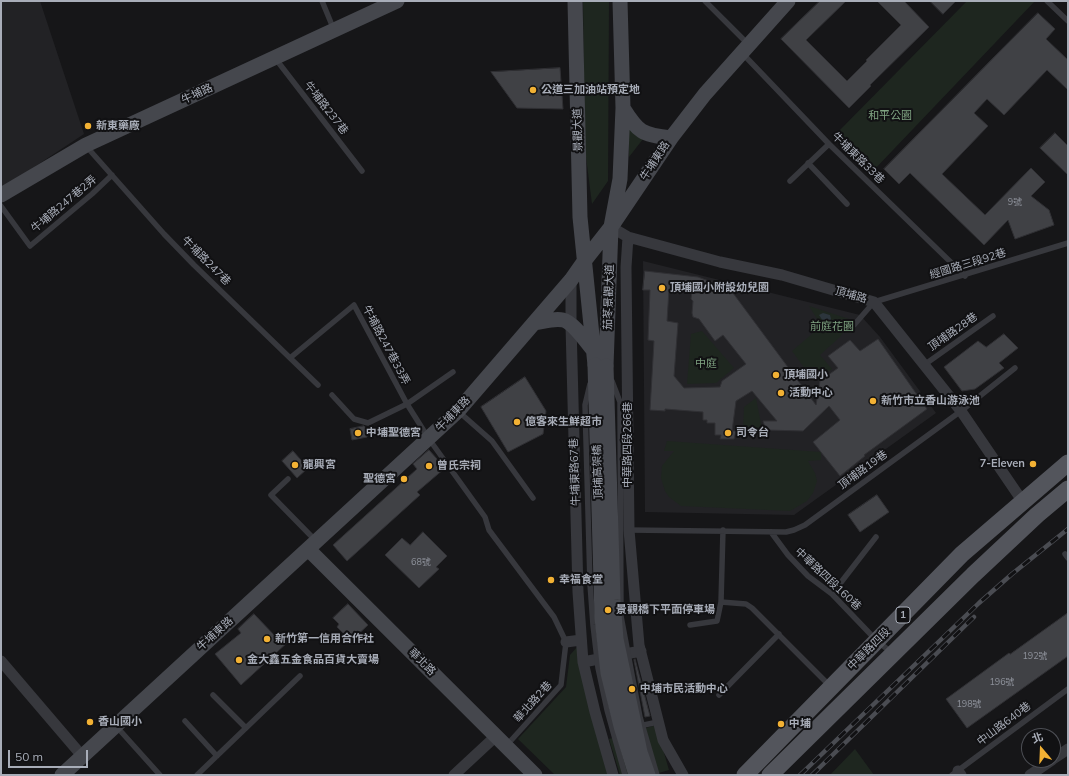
<!DOCTYPE html>
<meta charset="utf-8">
<style>
body{margin:0}
#map{position:relative;width:1069px;height:776px;overflow:hidden;background:#161618;font-family:Mulish,"Noto Sans TC",sans-serif}
canvas{display:block}
.frame{position:absolute;inset:0;border:2px solid #a8adb8;pointer-events:none}
.north{position:absolute;left:1021px;top:728px;width:40px;height:40px;box-sizing:border-box;background:#111113;border:1px solid #4d4f55;border-radius:50%;rotate:341deg;font-size:11px;font-weight:700;line-height:16px;text-align:center;color:#a8adb8}
.north::after{content:'';display:block;margin:auto;width:14px;height:18px;background:#f2b134;clip-path:polygon(50% 0,100% 100%,50% 72%,0 100%)}
.scale{position:absolute;left:8px;top:750px;width:80px;height:18px;box-sizing:border-box;border:2px solid #a8adb8;border-top:0;padding-left:5px;font-size:12px;line-height:14px;white-space:nowrap;color:#a8adb8;-webkit-text-stroke:3px #111113;paint-order:stroke}
</style>
<div id="map">
<canvas width="1069" height="776"></canvas>
<div class="frame"></div>
<div class="north">北</div>
<div class="scale">50 m</div>
</div>
<script>
const c = document.querySelector('canvas').getContext('2d');
c.lineJoin = 'round';
function fill(path, color) { c.fillStyle = color; c.fill(path, 'evenodd'); }
function trace(path, color, width, dash) { c.strokeStyle = color; c.lineWidth = width; c.lineCap = dash ? 'butt' : 'round'; c.setLineDash(dash || []); c.stroke(path); }
function label(font, color, halo, rows, align = 'center') {
  c.font = font + ' Mulish,"Noto Sans TC",sans-serif'; c.lineWidth = 4; c.setLineDash([]); c.textBaseline = 'middle'; c.strokeStyle = halo; c.fillStyle = color; for (const [text, x, y, turn = 0] of rows) {
    c.save(); c.translate(x, y); c.rotate((+turn || 0) * Math.PI / 180); c.textAlign = isNaN(turn) ? turn : align; if (halo) c.strokeText(text, 0, 0); c.fillText(text, 0, 0); c.restore();
  }
}
fill(new Path2D(`
 M1,1H40L84,134L1,189Z
 M643,261L860,315L880,337L936,413L794,515L645,512Z`), '#222225');
fill(new Path2D(`
 M583,1H609L608,181L592,204L585,149Z
 M967,1H1035L873,171L836,134Z
 M629,129L643,139L629,157Z
 M809,306L852,320L840,337L820,355L832,369L814,381L792,351L819,328V322Z
 M702,331L734,368L716,383L687,384L691,334Z
 M756,398L762,429L743,430L744,407Z
 M667,441L821,452V460L808,461L815,473L817,481L813,493L807,501L790,511L681,506L669,497L665,491L661,478L662,466L674,451H664Z
 M577,647L608,775H555L518,739L566,687L570,655Z
 M656,725L669,770L652,775H620L609,739Z
 M855,749L874,775H830Z`), '#1e261f');
fill(new Path2D(`
 M823,313L830,315L831,319L828,329H825L823,327V321L819,315Z`), '#2c353c');
const building = new Path2D(`
 M820,1H846L806,40L847,81L867,61L866,60L901,25L877,1H904L929,27L870,85L871,86L849,108L781,39Z
 M930,1H956L943,14Z
 M1038,13L1055,29L1046,39L1068,60V90L1047,70L1004,115L987,99L974,113L988,126L942,174L985,215L1031,168L1045,182L1031,196L1049,210L1054,225L1015,239L1008,220L984,245L910,173L899,184L884,169Z
 M560,68L563,109L517,108L491,72Z
 M1055,133L1068,146V175L1040,148Z
 M645,271L698,277L730,289L816,405L820,381L838,368L828,356L850,340L860,351L878,339L927,409L864,455L865,456L840,476L813,442L840,420L829,406L803,431L766,430L763,421H777L752,391L736,401L732,431H736L734,439H720L721,435H715V423H707V420H703V412L665,409V411L650,410L654,341L648,340L650,290H643ZM682,285L684,290L692,291L691,299L693,301L692,313L693,317L699,319L715,341L723,335L746,364L722,381L720,387L684,388L674,376L678,323L667,321L669,289L681,290Z
 M1004,334L1018,348L999,363L1004,368L975,389L962,391L944,367L978,341L986,347Z
 M525,377L546,411L543,434L508,452L481,407Z
 M364,426L365,427L367,437L352,440L350,429Z
 M429,450L445,468L417,492L420,495L347,561L333,545L417,469L413,464Z
 M293,451L308,468L297,478L282,461Z
 M877,495L889,512L860,532L848,515Z
 M423,532L447,556L436,567L439,569L419,588L385,555L402,538L410,545Z
 M348,604L368,625L351,641L337,627L339,624L333,618Z
 M1068,613V656L967,728L946,699L1009,653L1010,654Z
 M254,614L276,637L281,633L289,641L241,685L215,654L241,633L238,629Z
 M635,659L650,716L645,717L634,660Z`);
fill(building, '#404145');
trace(building, '#303034', 1);
trace(new Path2D(`
 M322,1L334,30
 M705,1L748,44
 M1047,1L1068,21
 M743,54L829,144L965,276
 M275,58L362,171
 M86,146L164,234L194,265L318,385
 M808,163L847,204
 M790,181L829,144
 M1,206L30,246L92,194L112,175
 M854,325L874,302L1068,243
 M290,358L354,305L407,404L453,372
 M924,365L993,316
 M332,395L354,419L368,423L407,404L429,439L485,517L489,530L554,617L566,642L561,685L506,746
 M458,411L492,441L533,498
 M288,479L271,495L316,541
 M629,530L786,532L794,530L805,525L961,411L1015,368
 M771,532L788,555L808,576L832,594L877,641L891,652
 M1065,554L1068,558
 M832,594L876,537
 M721,602L746,604L752,608L829,685
 M690,625L717,621L721,602L723,530
 M213,695L246,728
 M719,695L779,634
 M185,721L217,756
 M116,726L160,775
 M639,726L658,722
 M197,775L300,676
 M952,775L1068,689`), '#37383d', 5.5);
trace(new Path2D(`
 M611,227L628,237L720,262L782,275L874,302L961,411L1023,502
 M628,237L626,267L629,530L639,645L663,740L683,775
 M571,280V325L578,592L583,662L595,712L613,775
 M566,642L581,640
 M1,661L83,757
 M583,662L641,651
 M1053,759L1068,749
 M958,771L961,775
 M454,775L496,736
 M1030,775L1052,760`), '#37383d', 11);
trace(new Path2D(`
 M575,1L580,217L595,365
 M623,108C638,132 642,135 671,138
 M1,195L86,145L397,1
 M534,323C543,322 553,318 563,320C573,322 587,343 594,351
 M606,366L611,227L620,179L623,108L620,1
 M308,549L535,775
 M62,775L458,411L571,280L585,260L611,227L671,138L705,94L788,1`), '#45474d', 15);
trace(new Path2D(`
 M745,775L962,554L1068,463
 M770,775L973,575L1037,515L1068,489`), '#53555c', 17);
const rail = new Path2D(`
 M800,775L979,603L1012,574L1068,529
 M812,775L974,617`);
trace(rail, '#4a4c52', 4.5);
trace(rail, '#111113', 3, [9]);
trace(new Path2D(`
 M612,381L620,402L621,616L640,717L657,775
 M590,384L585,405L590,584L593,625L598,668L607,710L625,775`), '#37383d', 5.5);
trace(new Path2D(`
 M595,365L602,618L608,673L621,726L636,775
 M606,366L613,600L616,639L640,752L648,775`), '#45474d', 15);
for (const [x, y, r, color] of [
 [533,90,4,"#f2b134"],
 [88,126,4,"#f2b134"],
 [662,288,4,"#f2b134"],
 [776,375,4,"#f2b134"],
 [781,393,4,"#f2b134"],
 [873,401,4,"#f2b134"],
 [517,422,4,"#f2b134"],
 [358,433,4,"#f2b134"],
 [728,433,4,"#f2b134"],
 [1033,464,4,"#f2b134"],
 [295,465,4,"#f2b134"],
 [429,466,4,"#f2b134"],
 [404,479,4,"#f2b134"],
 [551,580,4,"#f2b134"],
 [608,610,4,"#f2b134"],
 [267,639,4,"#f2b134"],
 [239,660,4,"#f2b134"],
 [632,689,4,"#f2b134"],
 [90,722,4,"#f2b134"],
 [781,724,4,"#f2b134"]
]) { const dot = new Path2D(); dot.arc(x, y, r, 0, 2 * Math.PI); c.fillStyle = color; c.fill(dot); trace(dot, '#111113', 1.5); }
label('9px', '#8e929b', null, [
 ["9號",1015,202],
 ["68號",421,562],
 ["192號",1035,656],
 ["196號",1002,682],
 ["198號",969,704]
]);
for (const [x, y, w] of [
 [903,615,14]
]) { const box = new Path2D(); box.roundRect(x - w / 2, y - 8, w, 16, 3); c.fillStyle = '#111113'; c.fill(box); trace(box, '#a8adb8', 1); }
label('bold 10px', '#a8adb8', null, [
 ["1",903,615]
]);
label('bold 11px', '#a8adb8', '#111113', [
 ["公道三加油站預定地",541,90],
 ["新東藥廠",96,126],
 ["頂埔國小附設幼兒園",670,288],
 ["頂埔國小",784,375],
 ["活動中心",789,393],
 ["新竹市立香山游泳池",881,401],
 ["億客來生鮮超市",525,422],
 ["中埔聖德宮",366,433],
 ["司令台",736,433],
 ["7-Eleven",1025,464,"right"],
 ["龍興宮",303,465],
 ["曾氏宗祠",437,466],
 ["聖德宮",396,479,"right"],
 ["幸福食堂",559,580],
 ["景觀橋下平面停車場",616,610],
 ["新竹第一信用合作社",275,639],
 ["金大鑫五金食品百貨大賣場",247,660],
 ["中埔市民活動中心",640,689],
 ["香山國小",98,722],
 ["中埔",789,724]
], 'left');
label('11px', '#a8adb8', '#111113', [
 ["牛埔路",197,94,-25],
 ["牛埔路237巷",326,108,52],
 ["景觀大道",578,130,-91],
 ["牛埔東路33巷",858,158,44],
 ["牛埔東路",655,161,-57],
 ["牛埔路247巷2弄",64,204,-40],
 ["牛埔路247巷",206,261,45],
 ["經國路三段92巷",968,264,-17],
 ["頂埔路",851,295,16],
 ["茄苳景觀大道",609,297,-88],
 ["頂埔路28巷",953,332,-35],
 ["牛埔路247巷33弄",386,345,62],
 ["牛埔東路",453,414,-46],
 ["中華路四段266巷",628,445,-90],
 ["頂埔路19巷",863,470,-36],
 ["牛埔東路67巷",575,472,-92],
 ["頂埔高架橋",598,472,-92],
 ["中華路四段160巷",828,579,43],
 ["牛埔東路",215,634,-42],
 ["中華路四段",869,649,-45],
 ["華北路",422,662,45],
 ["華北路2巷",533,702,-48],
 ["中山路640巷",1004,724,-37]
]);
label('11px', '#7fa381', '#111113', [
 ["和平公園",890,116],
 ["前庭花園",832,327],
 ["中庭",706,364]
]);
</script>
